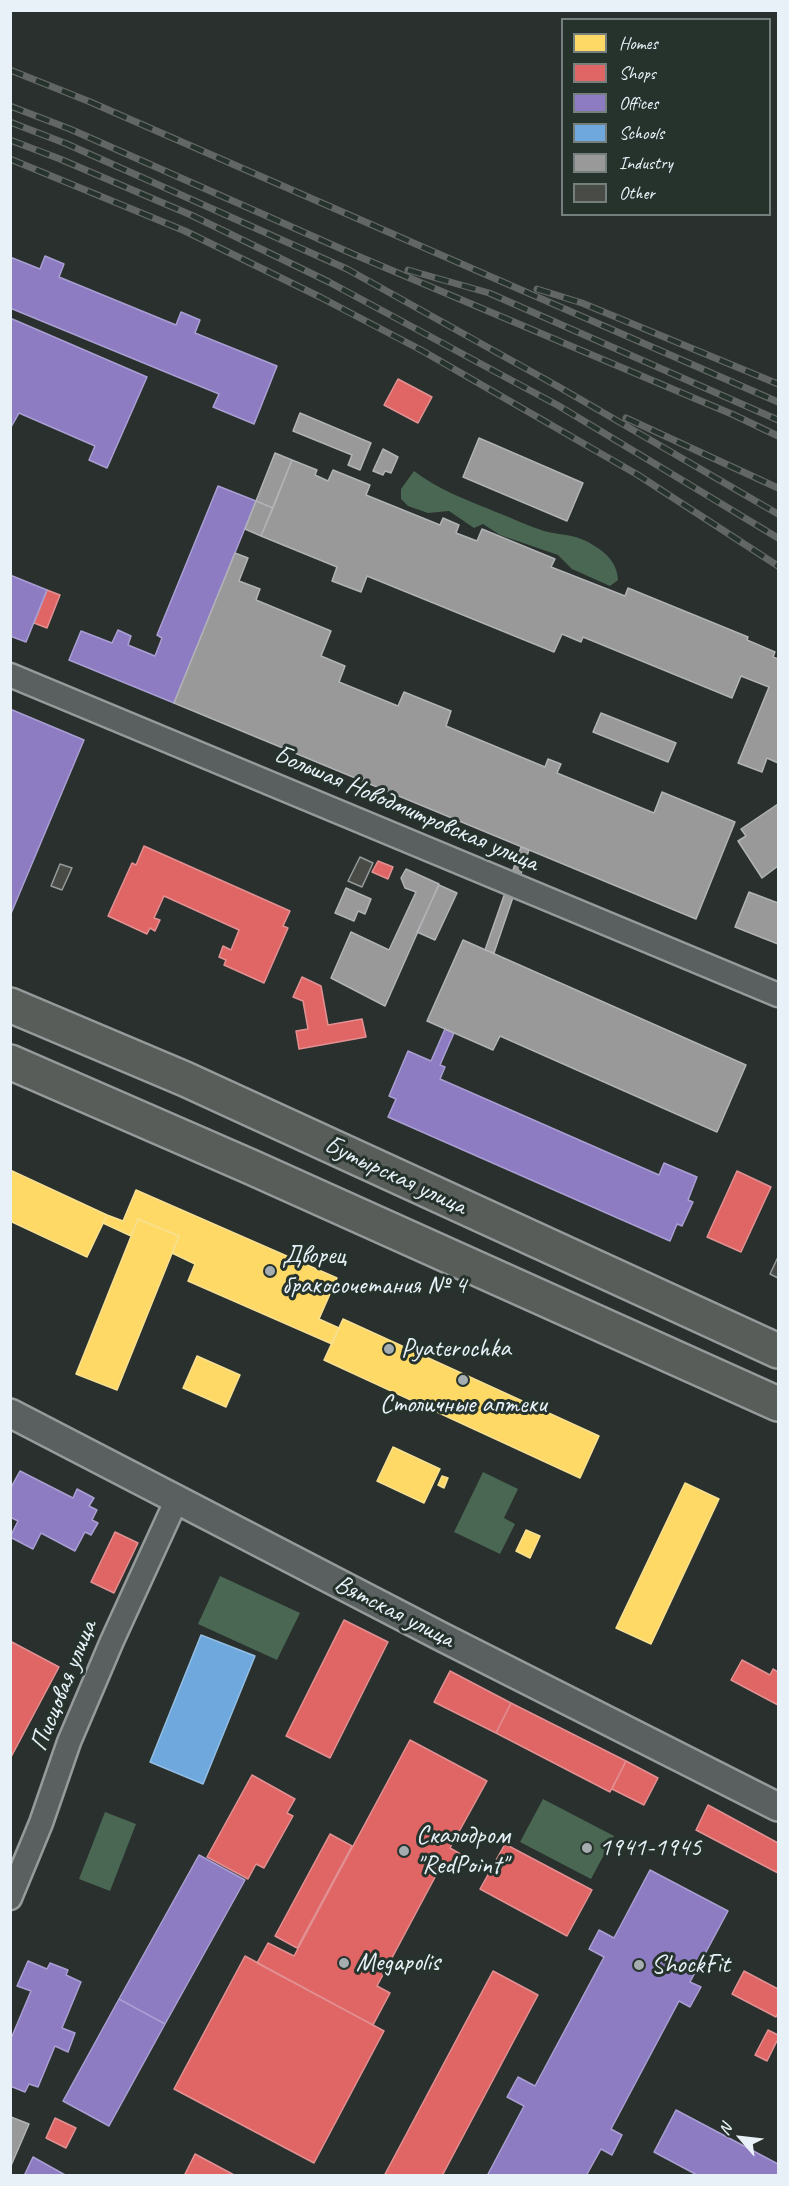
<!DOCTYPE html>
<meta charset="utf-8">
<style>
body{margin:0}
#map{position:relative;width:789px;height:2186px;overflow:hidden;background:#29302d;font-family:Caveat,sans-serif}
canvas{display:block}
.frame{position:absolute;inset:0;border:12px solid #e8f1f8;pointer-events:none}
.legend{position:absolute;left:561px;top:18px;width:210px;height:198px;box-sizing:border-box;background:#26332d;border:2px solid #747f7e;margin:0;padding:8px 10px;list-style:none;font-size:18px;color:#e8f1f8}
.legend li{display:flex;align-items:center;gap:12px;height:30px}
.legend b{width:30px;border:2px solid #747f7e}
.north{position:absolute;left:711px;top:2108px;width:60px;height:60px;-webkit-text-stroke:4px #26332d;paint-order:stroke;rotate:298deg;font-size:16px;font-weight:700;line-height:24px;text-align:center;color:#e8f1f8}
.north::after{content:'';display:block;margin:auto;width:21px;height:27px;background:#e8f1f8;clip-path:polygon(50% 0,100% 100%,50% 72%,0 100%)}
</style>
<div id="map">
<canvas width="789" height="2186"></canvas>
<div class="frame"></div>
<ul class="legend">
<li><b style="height:16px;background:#ffd966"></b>Homes</li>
<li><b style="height:16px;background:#e06666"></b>Shops</li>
<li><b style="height:16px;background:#8e7cc3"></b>Offices</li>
<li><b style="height:16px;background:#6fa8dc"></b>Schools</li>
<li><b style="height:16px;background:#999"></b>Industry</li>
<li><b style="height:16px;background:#484b46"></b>Other</li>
</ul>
<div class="north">N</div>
</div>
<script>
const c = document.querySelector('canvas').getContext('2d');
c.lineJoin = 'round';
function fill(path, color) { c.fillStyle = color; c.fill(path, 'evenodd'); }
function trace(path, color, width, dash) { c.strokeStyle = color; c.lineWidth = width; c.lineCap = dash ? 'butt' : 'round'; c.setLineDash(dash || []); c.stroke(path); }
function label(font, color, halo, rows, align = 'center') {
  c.font = font + ' Caveat,sans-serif'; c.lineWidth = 6; c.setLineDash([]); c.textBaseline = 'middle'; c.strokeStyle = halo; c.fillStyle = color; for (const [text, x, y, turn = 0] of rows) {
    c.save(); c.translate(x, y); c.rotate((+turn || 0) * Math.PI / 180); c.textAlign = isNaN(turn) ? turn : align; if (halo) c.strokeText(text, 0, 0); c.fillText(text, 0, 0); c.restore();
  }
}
fill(new Path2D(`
 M414,471C439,490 467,500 496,512C512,518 528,526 544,531C558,535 574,534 588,542C604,551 617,561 618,580L610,586L572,569L558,555L500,535L483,524L474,528L449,511L428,513L408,506L401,499V489Z
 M483,1472L518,1489L504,1518L515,1524L500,1554L454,1532Z
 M220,1576L300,1613L277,1660L198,1624Z
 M543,1799L614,1836L591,1879L520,1842Z
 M105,1812L136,1824L110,1891L79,1879Z`), '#4a6753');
const homes = new Path2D(`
 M10,1170L107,1215L87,1257L10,1221Z
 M136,1190L337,1278L319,1319L339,1328L332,1344L188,1281L195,1264L172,1253L179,1236L138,1219L131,1236L103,1223L107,1215L123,1221Z
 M138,1219L179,1236L117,1390L76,1374Z
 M343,1319L599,1436L580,1478L324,1360Z
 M197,1356L240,1375L226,1407L183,1388Z
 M393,1447L440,1469L424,1503L377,1481Z
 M442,1476L448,1478L444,1488L438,1485Z
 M685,1483L719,1499L651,1644L616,1628Z
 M526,1530L540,1536L530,1558L516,1551Z`);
fill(homes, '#ffd966');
trace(homes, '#f8e092', 1.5);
const shops = new Path2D(`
 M398,379L432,397L418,423L384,405Z
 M47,590L60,595L47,628L34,623Z
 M144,846L290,911L283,926L288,928L264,983L224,965L226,960L219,957L223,946L231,950L239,930L164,896L154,918L160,920L155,931L150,928L147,934L108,916L132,863L136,865Z
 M378,861L393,867L388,879L372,872Z
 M302,977L321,986L328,1025L362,1019L366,1037L299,1049L296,1031L308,1029L303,1001L293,997Z
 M737,1171L771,1187L741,1252L707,1237Z
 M115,1532L138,1543L114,1593L91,1582Z
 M344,1620L388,1642L330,1758L286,1736Z
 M10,1641L59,1667L10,1759Z
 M742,1660L770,1675L773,1669L778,1672V1705L731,1680Z
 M450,1671L511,1703L496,1733L434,1702Z
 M511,1703L626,1761L610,1792L496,1733Z
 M410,1740L487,1781L450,1848L464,1856L455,1873L441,1866L377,1986L390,1993L373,2025L257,1963L268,1943L294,1956Z
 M626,1761L658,1778L644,1805L612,1789Z
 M252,1775L295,1799L287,1813L293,1816L264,1868L256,1864L248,1879L207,1857Z
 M708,1805L778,1843V1873L696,1830Z
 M330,1834L352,1846L297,1948L275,1936Z
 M505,1844L592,1890L567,1936L480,1889Z
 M245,1956L384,2031L314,2163L174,2089Z
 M493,1971L538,1995L442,2176H384Z
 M744,1971L778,1989V2013L776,2017L732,1994Z
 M768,2030L778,2035V2039L767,2061L755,2055Z
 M55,2118L76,2128L66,2148L46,2138Z
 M195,2154L236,2176H184Z`);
fill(shops, '#e06666');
trace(shops, '#e29092', 1.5);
const offices = new Path2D(`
 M45,256L64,264L59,277L176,325L181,312L200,320L195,333L277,366L254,424L213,407L219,394L10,308V257L40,269Z
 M10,318L147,377L107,468L89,460L95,446L19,413L10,429Z
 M218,486L256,501L174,703L69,660L81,631L112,643L118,630L131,636L128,645L155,656L162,638L157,635Z
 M10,575L47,590L26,642L10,636Z
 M10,709L84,740L10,916Z
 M445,1029L454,1033L440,1065L445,1067L440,1079L659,1175L664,1163L697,1177L688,1200L693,1202L682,1226L677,1224L670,1241L388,1117L396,1099L389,1096L408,1051L431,1061Z
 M20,1471L73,1498L77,1489L94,1498L89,1506L97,1510L92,1520L98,1523L91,1535L85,1532L75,1551L41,1533L33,1549L10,1537L18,1521L10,1517V1489Z
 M199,1855L245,1880L165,2024L119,1999Z
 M650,1870L728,1911L690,1982L701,1987L690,2007L679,2001L611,2129L622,2135L612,2155L601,2149L586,2176H487L524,2106L507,2097L518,2077L535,2086L604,1957L589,1949L599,1930L614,1938Z
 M28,1961L47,1969L50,1963L68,1970L66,1975L81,1982L62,2028L75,2033L68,2052L55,2046L38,2087L29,2084L25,2092L10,2086V2041L31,1991L17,1986Z
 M119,1999L165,2024L109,2126L63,2101Z
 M676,2110L778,2164V2176H699L654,2152Z
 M33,2157L67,2176H24Z`);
fill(offices, '#8e7cc3');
trace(offices, '#a99fd3', 1.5);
const schools = new Path2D(`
 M201,1635L255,1656L203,1784L150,1762Z`);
fill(schools, '#6fa8dc');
trace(schools, '#93bee4', 1.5);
const industry = new Path2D(`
 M300,413L371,443L360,470L348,465L352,455L293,431Z
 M479,438L583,483L567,521L463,477Z
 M383,449L398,457L391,473L385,471L383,475L373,471Z
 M275,453L292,460L273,508L256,501Z
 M292,460L317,470L315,475L328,481L333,470L370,485L366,495L440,525L443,518L459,525L456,533L477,541L482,529L555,559L551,567L625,596L628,588L748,637L747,640L775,652L773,657L778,659V763L767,758L762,772L738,763L769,687L741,676L732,698L583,637L581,642L562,634L554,652L367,576L361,592L332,581L337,567L261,536Z
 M256,501L273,508L261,536L245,529Z
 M235,553L248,558L239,581L260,589L256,600L331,631L321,656L345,666L339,682L398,706L404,692L451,711L446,726L545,767L548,759L561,764L557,773L654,813L662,792L735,822L696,919L174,703Z
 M601,713L676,743L668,762L593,732Z
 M778,804V866L762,878L738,841L746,836L741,829Z
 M521,847L529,850L494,953L485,950Z
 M406,869L439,884L385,1006L331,978L351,932L389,950L416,892L405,888L401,878Z
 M439,885L457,893L435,940L417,932Z
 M346,888L371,899L365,914L358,911L354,921L335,913Z
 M749,892L778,903V944L735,927Z
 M463,940L746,1065L717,1132L500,1036L493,1050L427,1021Z
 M11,2117L29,2124L10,2168V2119Z`);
fill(industry, '#999');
trace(industry, '#b1b3b6', 1.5);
const building = new Path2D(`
 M360,857L373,863L362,887L348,881Z
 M60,864L72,868L62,890L51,886Z
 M778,1257V1278L770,1274Z`);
fill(building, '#484b46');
trace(building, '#959a9a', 1.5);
const minor = new Path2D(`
 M10,675L778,995
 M10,1898L41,1823L69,1742L112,1641L177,1499`);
const tertiary = new Path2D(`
 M10,1413L442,1637L778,1807`);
const primary = new Path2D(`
 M10,1005L185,1079L778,1351
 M10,1062L251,1167L778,1404`);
trace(minor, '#959a9a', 27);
trace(tertiary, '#959a9a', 32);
trace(primary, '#959a9a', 38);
trace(minor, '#5a6060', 22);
trace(tertiary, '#5a6060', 27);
trace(primary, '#595d5a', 33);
const rail = new Path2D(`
 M10,70L88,101L778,402
 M10,106L70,129L353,254L734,415L778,436
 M10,122L67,144L347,269L559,387L778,514
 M10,140L60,159L191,215L329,282L559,406L778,538
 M10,159L185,231L320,297L421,350L638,475L778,566
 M408,270L489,293L778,420
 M537,289L582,303L778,384
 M626,418L778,488`);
trace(rail, '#626665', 7);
trace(rail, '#26332d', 4.5, [14]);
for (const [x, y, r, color] of [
 [270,1271,6,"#a5adb1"],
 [389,1349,6,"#a5adb1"],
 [463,1380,6,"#a5adb1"],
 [587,1848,6,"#a5adb1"],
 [404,1851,6,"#a5adb1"],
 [344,1963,6,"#a5adb1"],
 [639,1965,6,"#a5adb1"]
]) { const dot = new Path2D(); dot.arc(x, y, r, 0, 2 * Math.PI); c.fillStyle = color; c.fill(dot); trace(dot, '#26332d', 2); }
label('26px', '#e8f1f8', '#26332d', [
 ["Большая Новодмитровская улица",406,809,23],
 ["Бутырская улица",395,1176,25],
 ["Вятская улица",394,1612,27],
 ["Писцовая улица",64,1686,-68]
]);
label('26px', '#e8f1f8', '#26332d', [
 ["Дворец",282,1256],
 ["бракосочетания № 4",282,1286],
 ["Pyaterochka",401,1349],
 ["Столичные аптеки",463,1405,"center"],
 ["Скалодром",416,1836],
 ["\"RedPoint\"",416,1866],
 ["1941-1945",599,1848],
 ["Megapolis",356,1963],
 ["ShockFit",651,1965]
], 'left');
</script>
